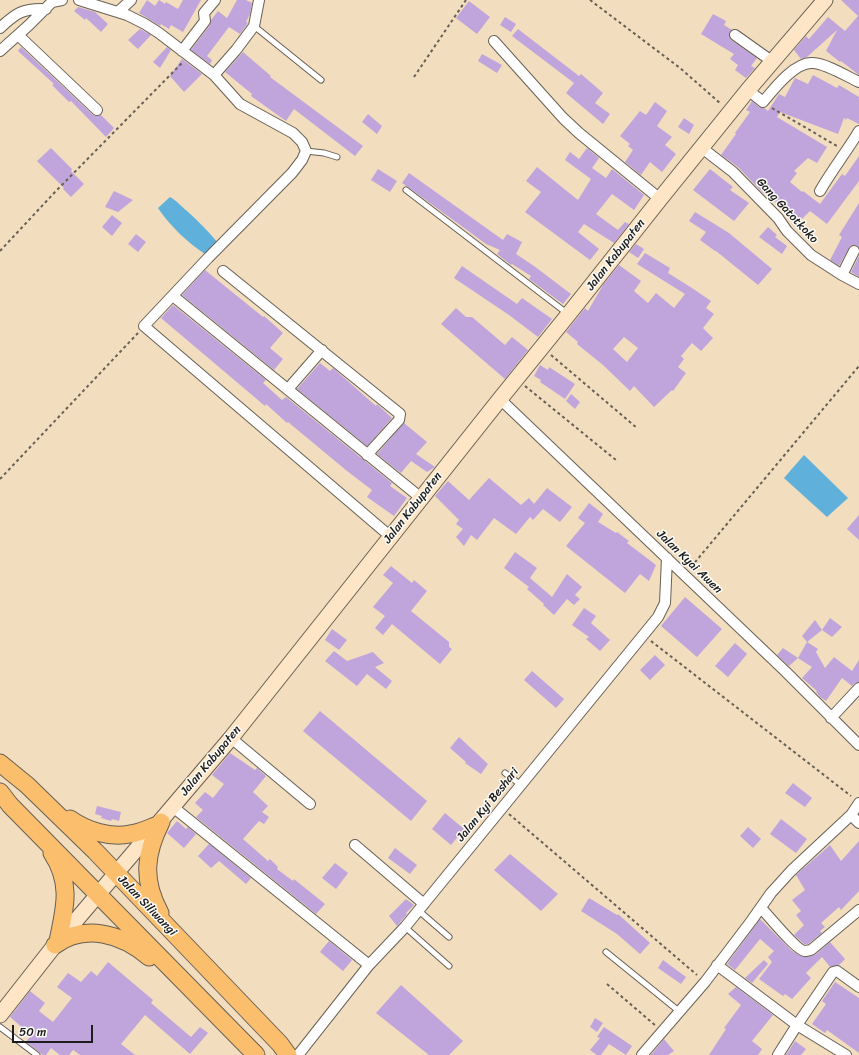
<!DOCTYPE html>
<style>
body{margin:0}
#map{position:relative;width:859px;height:1055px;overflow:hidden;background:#f2ddbe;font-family:Sriracha,sans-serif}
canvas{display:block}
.scale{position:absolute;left:12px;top:1025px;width:81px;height:18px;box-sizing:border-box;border:2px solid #1c1c1c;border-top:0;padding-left:5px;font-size:12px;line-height:14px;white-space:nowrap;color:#1c1c1c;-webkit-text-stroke:3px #fdfcf7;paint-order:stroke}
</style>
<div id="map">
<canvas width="859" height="1055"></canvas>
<div class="scale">50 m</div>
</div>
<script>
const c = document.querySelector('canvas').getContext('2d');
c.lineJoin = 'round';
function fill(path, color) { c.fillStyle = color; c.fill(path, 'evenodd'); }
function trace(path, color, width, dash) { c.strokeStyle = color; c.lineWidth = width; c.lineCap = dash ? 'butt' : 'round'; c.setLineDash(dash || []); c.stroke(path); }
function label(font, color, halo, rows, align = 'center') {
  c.font = font + ' Sriracha,sans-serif'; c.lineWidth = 3; c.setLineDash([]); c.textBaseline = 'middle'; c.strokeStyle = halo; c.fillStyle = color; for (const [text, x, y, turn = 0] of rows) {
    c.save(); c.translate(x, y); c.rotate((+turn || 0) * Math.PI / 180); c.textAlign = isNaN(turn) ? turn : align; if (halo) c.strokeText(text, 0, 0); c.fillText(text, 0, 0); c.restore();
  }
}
fill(new Path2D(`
 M170,197C177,201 181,206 187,211C198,221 208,231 218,243L205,254C188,243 170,226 158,208Z
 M804,455L848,498L827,517L784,478Z`), '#5fb0da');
fill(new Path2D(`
 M147,0L155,6L159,0L165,4L166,2L178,9L183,0H201L183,32L171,25L169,29L161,24L160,26L139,13Z
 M237,0H246L252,3L250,14L246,22L248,23L240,34L229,27L207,56L212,60L210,64L191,50L210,25L211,20L218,11L227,18Z
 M841,0H859V75L841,61L840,62L826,51L837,30L807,57L801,59L794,50L806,36L809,39L828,17L845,31L858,16Z
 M469,1L490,17L477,34L456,18Z
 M78,7L95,12L108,24L101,32L86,18L85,20L74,11Z
 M713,14L726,21L724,25L732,30L729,35L731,40L757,58L751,66L755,68L746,78L735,70L738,65L730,59L734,54L701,34Z
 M505,17L516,24L511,32L500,25Z
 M140,29L151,35L138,49L128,40Z
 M518,29L579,76L581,74L603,93L595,103L610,114L603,124L566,93L574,83L512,36Z
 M21,47L93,115L96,116L101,115L114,128L106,137L71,101L69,102L52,85L54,84L18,51Z
 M167,47L171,50L160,68L153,62Z
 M243,52L271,76L270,77L363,146L355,156L294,109L286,121L251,96L252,94L225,72Z
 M482,54L502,65L497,73L478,61Z
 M182,59L202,74L184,92L170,76Z
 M813,75L837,88L839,85L859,97V124L847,118L846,120L844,118L838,134L780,112L777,117L827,147L817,163L808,158L794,171L797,173L790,182L802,192L803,191L820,204L842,174L845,176L859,156V181L827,224L810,211L800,221L762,192L738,167L721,155L736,134L735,133L750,112L746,110L752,101L759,107L764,108L768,111L779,94L785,97L795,78L808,84Z
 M655,102L667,111L657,126L672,137L665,145L676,154L662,172L650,162L641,175L625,162L633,150L628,146L630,144L620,136L640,111L646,115Z
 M368,114L382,126L377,134L362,122Z
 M684,118L694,125L689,134L678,127Z
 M51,148L72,169L71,171L84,184L71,197L63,189L64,188L37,161Z
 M587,148L599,158L592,168L606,178L612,169L644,195L634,210L612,194L596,214L618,230L625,222L629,224L614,243L584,224L578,232L599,249L590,260L525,212L541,192L526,181L537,167L578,200L591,179L565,160L570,152L579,159Z
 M378,169L397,181L390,192L371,180Z
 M710,169L733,187L730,190L749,203L734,221L693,190Z
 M409,173L503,240L507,234L522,242L516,254L534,266L571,294L563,304L529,279L531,276L512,264L511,265L497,254L500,250L486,244L408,187L402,183Z
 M114,191L133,200L118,212L105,207Z
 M859,203V247L854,245L850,246L839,266L830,260L842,237L839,235Z
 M695,212L729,233L772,269L758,285L716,251H715L700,240L706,232L689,221Z
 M112,215L122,223L112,236L102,227Z
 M768,227L777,235L775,237L787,246L782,254L759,237Z
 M136,234L146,242L138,252L128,244Z
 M636,244L644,249L638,258L629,252Z
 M645,253L670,268L668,273L692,288L711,301L706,308L714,314L703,328L713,338L701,351L692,343L681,356L684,359L678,367L686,373L673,391L672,390L654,407L634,386L630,391L603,365L577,344L578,342L566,332L585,308L588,311L603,285L619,265L641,281L634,291L648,303L656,293L674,308L685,294L637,264ZM624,337L638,348L627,362L613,349Z
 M859,256V277L851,272Z
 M462,266L517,304L522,298L552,319L538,337L509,315L454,278Z
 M205,270L263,317L264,316L283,333L270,348L283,359L274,370L182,295Z
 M173,305L266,380L263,383L282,400L286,397L392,483L390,486L407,498L394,516L367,497L372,490L347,471L288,422L287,423L266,404L265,406L161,318Z
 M456,308L466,317H472L505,345L512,337L528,350L505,379L441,324Z
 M320,363L330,371L333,368L376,406L377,404L392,418L367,446L297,389Z
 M540,365L548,370L549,367L575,384L565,399L540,382L541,380L534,376Z
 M571,394L580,402L575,409L566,401Z
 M404,423L427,442L416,454L435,467L427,472L411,461L401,473L377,454Z
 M489,478L521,505L529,498L534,504L547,488L572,507L560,522L543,509L533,520L530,517L516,534L494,518L477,540L471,535L464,546L456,537L463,529L456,524L459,520L435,496L448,481L469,500Z
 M589,503L603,514L598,522L616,533L617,532L629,541L627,543L656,565L649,581L640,574L625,593L566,546L585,523L578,518Z
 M859,515V540L847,529Z
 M515,552L537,568L530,578L551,596L552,597L567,574L582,587L575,595L580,599L574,605L567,599L554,615L543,605L544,604L527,589L529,587L504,568Z
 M391,566L412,583L414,580L427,591L411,611L449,642V647L452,649L440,664L392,624L383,635L375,628L385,616L373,607L393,583L383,575Z
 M685,597L722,629L697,657L661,626Z
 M584,608L596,616L591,623L610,640L600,651L586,639L589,637L572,625Z
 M830,618L842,627L832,637L822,630Z
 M815,620L822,630L807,642L802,636Z
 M332,629L347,640L339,650L325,640Z
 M807,642L818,649L816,652L825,668L834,657L852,671L859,660V682L855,683L852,686L842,678L826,701L820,697L816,692L817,691L802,678L812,667L798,658Z
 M735,643L747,654L728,677L715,666Z
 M783,648L798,658L789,666L777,655Z
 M334,651L347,661L373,652L384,663L375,667L392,681L386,689L367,674L357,686L325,661Z
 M655,655L665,665L650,680L640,670Z
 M532,671L564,699L556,708L524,680Z
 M320,711L427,801L411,821L303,731Z
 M459,737L488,764L481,774L465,763L466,762L450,748Z
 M230,753L255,770L257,768L266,776L253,792L268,806L262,812L269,817L264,824L259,821L243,839L268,861L270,859L278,867L277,869L293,881L294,879L325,904L316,914L196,817L203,810L195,803L205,792L213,798L224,784L212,775Z
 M793,783L812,798L805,807L785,793Z
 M97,806L121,812L119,821L112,819L111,821L101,818L102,816L95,814Z
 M445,813L464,829L451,845L432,829Z
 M781,819L807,839L796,853L770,834Z
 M177,821L186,829L188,827L196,834L184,848L167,833Z
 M748,827L761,839L753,848L740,836Z
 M859,841V891L841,910L839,907L821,923L825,927L820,931L822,933L808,944H804L794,935L804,925L796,915L801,911L792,900L805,890L796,875L830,845L841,861Z
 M209,844L251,878L246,884L219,861L211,868L198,856Z
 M395,848L417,865L410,874L388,858Z
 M510,854L558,894L541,911L494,870Z
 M335,863L348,873L336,889L322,878Z
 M589,898L617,915L618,914L650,943L640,954L617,934L581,911Z
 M406,899L414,905L406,913L407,914L397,926L389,916Z
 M760,919L791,950L799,955L806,957L815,955L830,942L845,959L839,965L830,967L822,957L806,973L811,978L792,999L785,994L783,996L759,979L772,962L768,957L774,951L760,939L735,970L727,964Z
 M329,941L352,960L343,971L320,952Z
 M663,960L686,977L681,984L658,968Z
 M764,960L768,964L752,983L745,978Z
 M108,962L153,1000L151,1003L191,1037L200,1027L208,1033L190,1054L145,1015L121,1044L135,1055H80L73,1050L69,1055H60L51,1048L46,1055H43L26,1042L31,1035L10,1017L30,991L45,1003L39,1011L53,1022L72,998L57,987L68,973L81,982L91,971L97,976Z
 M835,982L859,998V1053L827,1030L825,1033L812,1024L826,1004L822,1001Z
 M401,985L463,1041L449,1055H429L376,1013Z
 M736,987L773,1015L752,1041L762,1049L758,1055H709L726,1029L724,1028L741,1005L728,994Z
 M595,1018L603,1023L597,1032L590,1027Z
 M604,1027L632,1046L626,1055L609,1044L601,1055H597L590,1050L600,1038L597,1037Z
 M664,1039L674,1051L668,1055H651Z
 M795,1041L806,1049L801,1055H786Z`), '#c0a5dc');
const service = new Path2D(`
 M254,26L321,80
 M306,151L324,153L337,157
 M406,190L568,314
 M505,773L521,785
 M419,911L449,937
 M405,927L449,966
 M606,952L680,1012
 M0,1027L37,1055`);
const minor = new Path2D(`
 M79,0L127,15L145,24L159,33L214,75L240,104L293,133L302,142L306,151L302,160L292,173L208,258L144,326L391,537
 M118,12L131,0
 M0,28C16,13 23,8 46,9
 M18,35L97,110
 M735,35L773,62
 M494,41L563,118L579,133L660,199
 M0,51L29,25L52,2L62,0
 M182,51L205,21L204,13L215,0
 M214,75L236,50L254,26L259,0
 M748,90L763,102C773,90 795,61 813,63C827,64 846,76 859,82
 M702,148L733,172L778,218L787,231L811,255L842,275L859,284
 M820,191C832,170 847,151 859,131
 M223,271L400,414L399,420L367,455
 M842,275L854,251
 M173,296L421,498
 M288,389L322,350
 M500,399L786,672L859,745
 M831,718L859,688
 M231,738L310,804
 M173,807L369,965
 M851,815L859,823
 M355,845L424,904
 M761,908C768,915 797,951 805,951C806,951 810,950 811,950L859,910
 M717,965L797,1025L833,972L837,971L859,987
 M298,1055L369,965L405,927L658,617L665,603L667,558
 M642,1055L705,982L752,920L771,893L791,871L851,815L859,803
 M778,1055L797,1025L846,1055`);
const secondary = new Path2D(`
 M0,1015L55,945L231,738L500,399L568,315L660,199L748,90L825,0`);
const trunk = new Path2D(`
 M0,763L27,785L95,851L280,1044L288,1055
 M0,792L10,805L256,1055
 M70,819C87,831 110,838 130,834C140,833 149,828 158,825
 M52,853C72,883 65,908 58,941
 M160,913C142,880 145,854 161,822
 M55,945C85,923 122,934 149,957`);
trace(service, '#676055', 7);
trace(minor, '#676055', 12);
trace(secondary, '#676055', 17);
trace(trunk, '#676055', 19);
trace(new Path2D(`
 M590,0L680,68L720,103
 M414,77L466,0
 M772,108L837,146
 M0,251L55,192L183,62
 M551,355L637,428
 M525,386L616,460
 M0,479L138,333
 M691,567L859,366
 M651,641L851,796
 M509,814L697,975
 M607,984L656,1026`), '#676055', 2, [3, 3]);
trace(service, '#fff', 5);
trace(minor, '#fff', 10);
trace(secondary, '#fde5c5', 15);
trace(trunk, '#fabe6d', 17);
label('12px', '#1c1c1c', '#fdfcf7', [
 ["Gang Gatotkoko",787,211,47],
 ["Jalan Kabupaten",616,255,-52],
 ["Jalan Kabupaten",413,508,-52],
 ["Jalan Kyai Awen",689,562,44],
 ["Jalan Kabupaten",211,761,-50],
 ["Jalan Kyi Beshari",488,805,-51],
 ["Jalan Siliwangi",147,906,46]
]);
</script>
